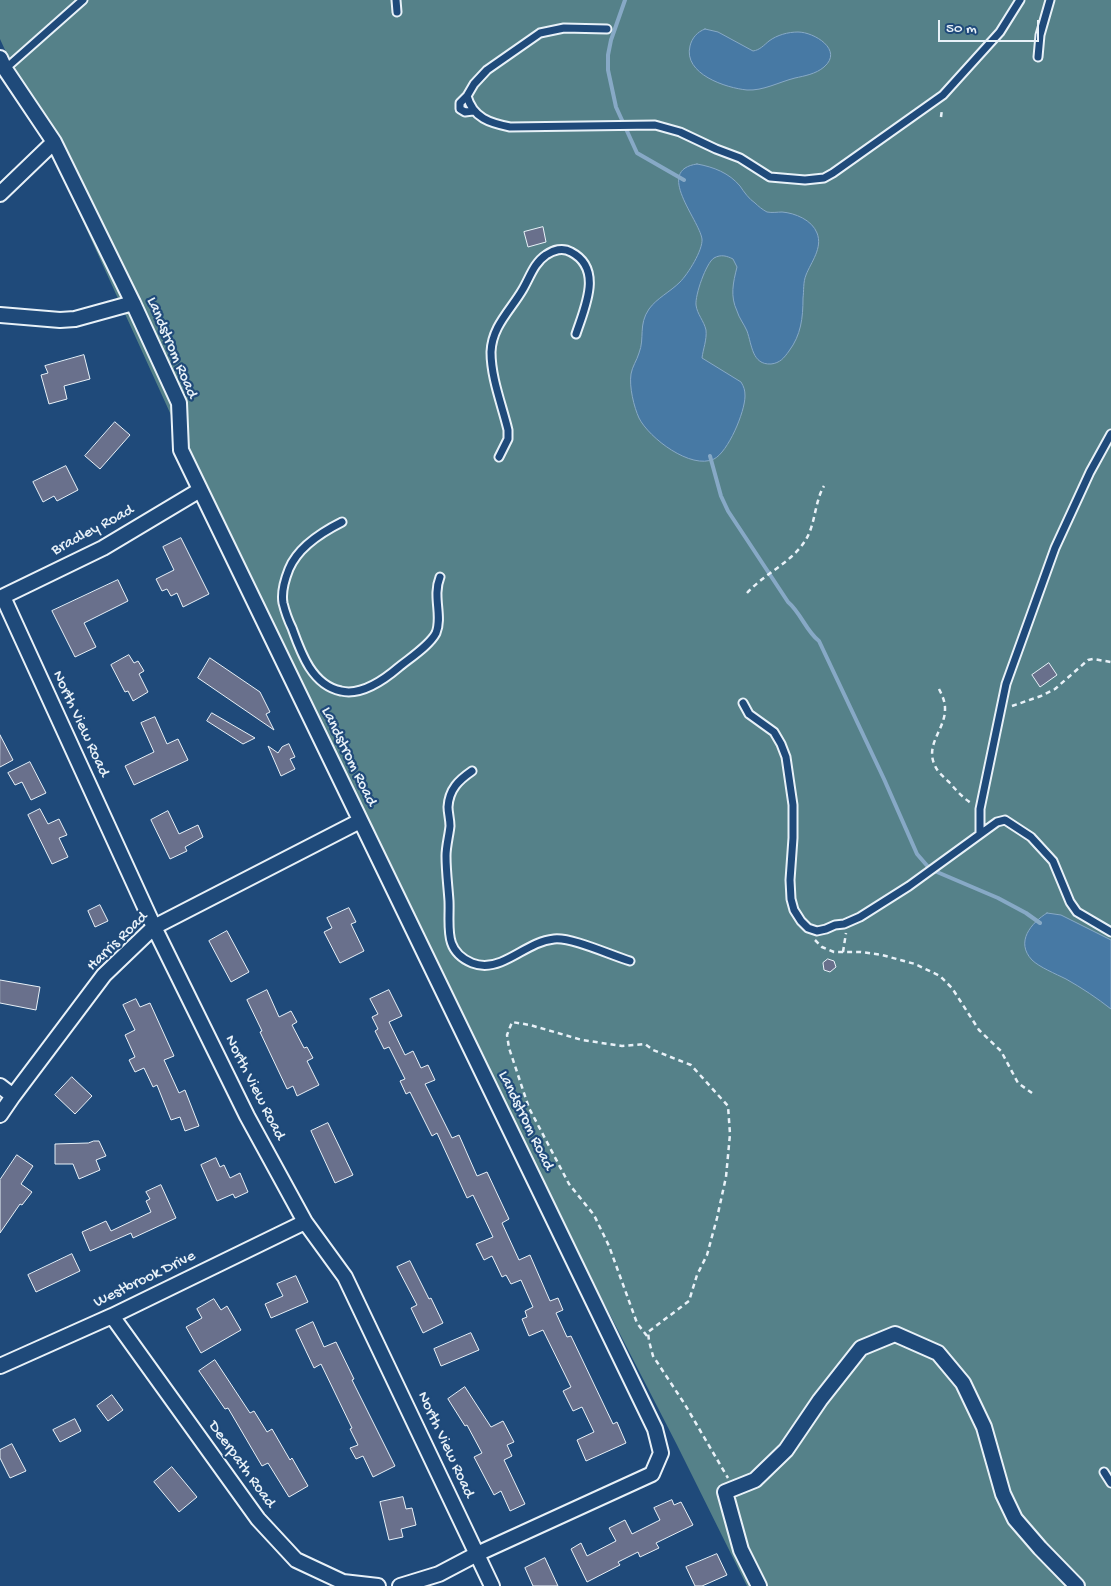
<!DOCTYPE html>
<style>
body{margin:0}
#map{position:relative;width:1111px;height:1586px;overflow:hidden;background:#1f4a7a;font-family:"Gochi Hand",sans-serif}
canvas{display:block}
.scale{position:absolute;left:938px;top:20px;width:101px;height:22px;box-sizing:border-box;border:2px solid #e8f1f8;border-top:0;padding-left:6px;font-size:15px;line-height:18px;white-space:nowrap;color:#e8f1f8;-webkit-text-stroke:4px #1f4a7a;paint-order:stroke}
</style>
<div id="map">
<canvas width="1111" height="1586"></canvas>
<div class="scale">50 m</div>
</div>
<script>
const c = document.querySelector('canvas').getContext('2d');
c.lineJoin = 'round';
function fill(path, color) { c.fillStyle = color; c.fill(path, 'evenodd'); }
function trace(path, color, width, dash) { c.strokeStyle = color; c.lineWidth = width; c.lineCap = dash ? 'butt' : 'round'; c.setLineDash(dash || []); c.stroke(path); }
function label(font, color, halo, rows, align = 'center') {
  c.font = font + ' "Gochi Hand",sans-serif'; c.lineWidth = 4.5; c.setLineDash([]); c.textBaseline = 'middle'; c.strokeStyle = halo; c.fillStyle = color; for (const [text, x, y, turn = 0] of rows) {
    c.save(); c.translate(x, y); c.rotate((+turn || 0) * Math.PI / 180); c.textAlign = isNaN(turn) ? turn : align; if (halo) c.strokeText(text, 0, 0); c.fillText(text, 0, 0); c.restore();
  }
}
fill(new Path2D(`
 M0,0H1111V1586H747L677,1445L426,957L221,525L0,39Z`), '#558189');
const water = new Path2D(`
 M705,29L718,32L753,51C760,50 764,45 769,41C777,35 788,32 798,32C814,32 844,50 824,67C816,74 804,76 795,78C779,82 763,91 747,90C726,88 683,74 690,46C692,38 697,32 705,29Z
 M697,164C714,167 729,173 740,186C744,192 749,199 755,203C758,206 763,210 767,212C772,213 778,212 782,212C795,213 812,220 817,233C823,248 811,262 806,275C803,282 804,291 803,298C803,318 801,335 789,351C784,358 780,363 771,364C752,365 752,345 747,331C744,324 739,318 737,311C730,296 733,283 737,267L733,259C727,256 721,254 714,258C706,263 695,295 696,305C697,314 704,321 706,330C707,340 703,349 702,358L741,382C744,387 745,390 745,396C745,412 728,452 714,459C691,470 649,438 639,418C634,407 629,387 631,374C632,367 637,360 639,353C645,338 638,325 649,309C657,298 670,292 680,282C688,274 703,250 702,239C699,219 654,170 697,164Z
 M1047,913L1061,915L1111,940V1009C1097,998 1082,988 1066,979C1056,974 1039,967 1032,960C1015,942 1031,923 1047,913Z`);
fill(water, '#4779a4');
trace(water, '#87a9c6', 1);
trace(new Path2D(`
 M625,0L611,40L608,55V70L616,107L637,153L684,180
 M710,456L721,496L728,511L788,602C801,613 806,631 819,641L884,779L917,854L930,869L998,898L1026,913L1040,923`), '#87a9c6', 4);
const building = new Path2D(`
 M543,227L546,242L528,247L524,232Z
 M84,355L90,379L64,386L67,399L49,404L41,375L48,373L45,366Z
 M115,422L130,435L100,469L85,456Z
 M66,466L78,490L57,501L54,496L43,502L33,482Z
 M181,538L209,594L183,607L177,593L171,596L167,589L162,591L156,579L174,570L163,547Z
 M118,580L128,601L84,623L96,647L75,657L52,611Z
 M129,655L134,663L138,661L144,671L139,674L148,692L133,701L128,691L125,692L111,665Z
 M210,658L260,692L270,712L266,714L274,730L198,678Z
 M1049,663L1057,675L1040,687L1032,675Z
 M212,713L255,738L243,744L207,721Z
 M155,717L167,744L178,739L188,760L134,785L125,766L154,752L141,723Z
 M0,735L13,760L0,767Z
 M289,744L295,757L290,759L295,769L281,776L268,746L278,753L282,747Z
 M30,762L46,793L31,800L22,782L15,785L8,773Z
 M40,809L48,824L59,819L67,835L59,838L68,857L52,864L28,815Z
 M168,811L179,834L198,825L203,837L185,847L187,851L170,859L151,820Z
 M100,905L108,921L95,927L88,911Z
 M349,908L356,922L351,924L364,951L340,963L324,932L332,928L327,918Z
 M227,931L249,972L231,982L209,941Z
 M828,959L834,961L836,967L830,972L824,970L823,963Z
 M0,980L40,987L36,1010L0,1003Z
 M267,990L279,1017L291,1011L297,1022L292,1025L304,1048L307,1047L313,1058L307,1061L319,1085L297,1096L293,1086L287,1089L260,1032L262,1031L247,1000Z
 M389,990L402,1016L389,1022L405,1055L413,1051L421,1068L428,1065L435,1080L425,1084L452,1138L459,1135L477,1176L487,1172L509,1219L502,1223L519,1260L530,1255L550,1301L558,1298L563,1310L556,1313L567,1337L571,1336L613,1424L617,1422L626,1443L586,1461L577,1440L594,1432L582,1407L573,1411L563,1391L571,1387L543,1330L529,1336L522,1319L527,1317L525,1311L533,1307L521,1280L511,1284L506,1275L502,1277L492,1256L484,1260L476,1244L493,1237L473,1195L467,1198L437,1133L432,1136L410,1092L406,1094L400,1081L405,1079L389,1047L384,1049L375,1031L378,1029L372,1017L378,1014L370,999Z
 M136,999L140,1007L150,1003L174,1056L164,1060L179,1093L185,1090L199,1126L185,1131L180,1117L171,1120L157,1085L153,1087L144,1068L135,1072L129,1060L135,1057L125,1035L135,1030L123,1005Z
 M72,1077L92,1096L75,1114L55,1095Z
 M328,1123L353,1175L335,1183L311,1131Z
 M94,1141H99L106,1156L96,1160L100,1170L79,1179L73,1164H55V1144L88,1143Z
 M17,1155L33,1166L21,1184L32,1192L22,1205L20,1204L0,1233V1180Z
 M216,1158L220,1167L224,1165L230,1178L240,1173L248,1192L235,1198L233,1194L217,1201L201,1165Z
 M161,1185L176,1218L133,1238L131,1233L90,1251L82,1232L106,1221L111,1231L151,1212L146,1201L150,1199L146,1192Z
 M72,1254L80,1271L36,1292L28,1275Z
 M410,1261L429,1299L431,1298L443,1323L423,1333L411,1308L417,1305L397,1267Z
 M296,1276L308,1302L271,1318L265,1304L283,1296L277,1284Z
 M214,1299L221,1310L227,1306L241,1330L201,1353L186,1327L202,1318L197,1309Z
 M313,1322L324,1347L336,1342L354,1379L352,1380L395,1466L373,1477L363,1456L356,1459L350,1448L358,1445L350,1429L352,1428L321,1364L314,1368L296,1330Z
 M471,1333L479,1350L441,1366L434,1349Z
 M215,1360L250,1413L254,1411L267,1432L272,1429L290,1460L292,1458L308,1486L289,1497L268,1463L262,1466L228,1408L225,1409L199,1371Z
 M465,1387L491,1427L503,1421L514,1442L507,1445L512,1456L504,1460L525,1504L510,1511L501,1491L494,1495L474,1457L482,1453L467,1425L465,1426L448,1399Z
 M112,1395L123,1410L108,1421L97,1406Z
 M75,1419L81,1431L60,1442L53,1430Z
 M12,1444L26,1471L10,1478L0,1458V1450Z
 M172,1467L197,1497L179,1512L154,1482Z
 M403,1497L406,1509L412,1508L416,1525L401,1529L403,1537L389,1540L380,1502Z
 M672,1500L674,1505L681,1502L693,1525L656,1543L659,1548L640,1557L638,1552L618,1562L620,1565L587,1582L571,1549L581,1543L587,1556L616,1541L609,1528L625,1520L632,1534L660,1520L654,1508Z
 M717,1554L727,1575L702,1586H695L686,1567Z
 M545,1558L558,1586H533L525,1568Z`);
fill(building, '#69708c');
trace(building, '#e8f1f8', 1);
const lane = new Path2D(`
 M396,0L397,12
 M607,29L564,28L540,33L487,70L474,84L467,96C473,118 490,123 510,127L655,125L680,132L716,149L740,158L770,177L805,180L824,178L833,173L943,95L1000,32L1020,0
 M1038,57L1040,35L1050,0
 M5,69L83,0
 M467,96L460,103V109L465,112L473,111
 M499,457L508,439V430C502,405 491,378 491,352C492,326 511,310 523,289C530,277 534,263 546,255C553,250 563,247 571,252C604,269 584,309 576,334
 M342,522C322,532 298,547 289,569C285,579 281,592 283,603C285,611 288,620 292,628C301,653 312,685 341,691C362,696 385,679 399,667C410,658 430,645 436,633C443,616 432,597 440,577
 M743,703L749,714L774,732L781,744L786,757L793,805V838L790,880L791,899L794,910L801,921L808,928L817,931L826,929L835,925L844,924L860,917L909,886L997,822L1005,820L1031,837L1053,861L1070,902L1077,912L1111,932
 M472,771C459,780 449,789 448,807C448,813 450,819 450,826C449,836 446,846 446,856C446,871 448,886 449,901C450,927 443,951 472,963C482,967 491,966 501,962C519,955 534,941 554,939C572,937 610,955 630,961
 M980,834V809L1006,684L1055,548L1090,472L1111,434
 M1104,1472L1111,1483`);
const street = new Path2D(`
 M0,58L5,69L54,142L133,303L179,403L181,450L655,1429L661,1453L652,1474L477,1554L439,1574L400,1586
 M0,194L54,142
 M0,315L60,320L75,319L133,303
 M3,597L154,927L247,1116L305,1222L345,1277L492,1586
 M0,598L103,548L200,490
 M0,1086L13,1096
 M0,1115L13,1096L104,975L154,927L360,821
 M112,1316L258,1519L296,1560L343,1582L378,1586
 M0,1366L112,1316L305,1222
 M759,1586L741,1550L725,1492L755,1480L786,1450L820,1400L861,1348L895,1334L938,1353L963,1383L984,1427L1003,1494L1015,1519L1040,1548L1077,1586`);
trace(lane, '#e8f1f8', 11);
trace(street, '#e8f1f8', 18);
trace(new Path2D(`
 M941,117L942,109
 M747,593C764,574 791,563 805,541C816,524 814,503 824,486
 M939,689C942,695 945,701 945,708C946,731 921,746 938,771C941,775 945,778 949,782C956,790 963,798 971,803
 M1012,706L1041,696L1055,689L1088,660L1093,659L1111,662
 M815,940L822,947L834,952H861L882,955L915,964L940,976L952,988L979,1030L1001,1051L1018,1083L1032,1093
 M843,952L846,933
 M647,1336L637,1323L609,1246L594,1215L569,1184L529,1108L509,1048L507,1035L512,1022L530,1025L582,1040L622,1046L645,1044L653,1050L691,1065L728,1106L730,1134L726,1177L717,1218L707,1255L697,1275L689,1301L648,1332L649,1341L653,1356L684,1403L728,1478`), '#e8f1f8', 2.5, [5, 4]);
trace(lane, '#1f4a7a', 7);
trace(street, '#1f4a7a', 14);
label('16px', '#e8f1f8', '#1f4a7a', [
 ["Landstrom Road",171,348,67],
 ["Bradley Road",93,531,-28],
 ["North View Road",80,724,65],
 ["Landstrom Road",348,757,64],
 ["Harris Road",118,942,-44],
 ["North View Road",254,1088,63],
 ["Landstrom Road",525,1121,64],
 ["Westbrook Drive",145,1280,-26],
 ["North View Road",445,1445,65],
 ["Deerpath Road",241,1465,54]
]);
</script>
